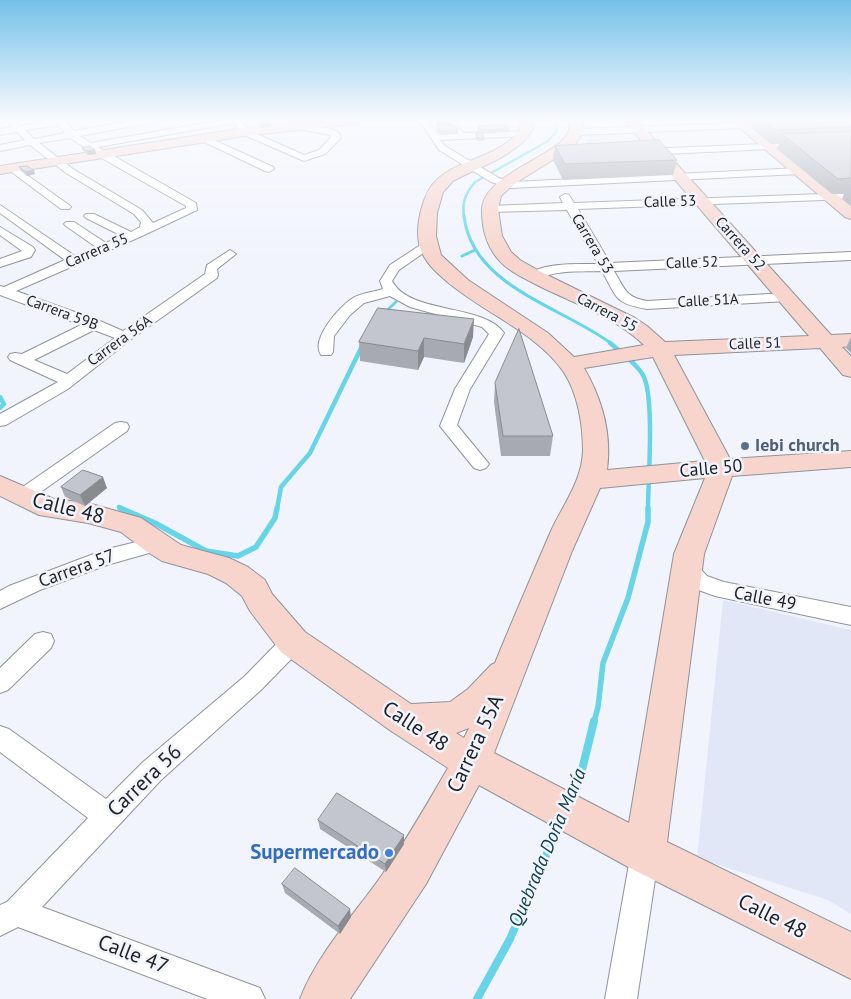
<!DOCTYPE html>
<meta charset="utf-8">
<style>
body{margin:0}
canvas{display:block;background:#f1f4fd}
</style>
<canvas width="851" height="999"></canvas>
<script>
const c = document.querySelector('canvas').getContext('2d');
c.lineJoin = 'round';
function fill(path, color) { c.fillStyle = color; c.fill(path, 'evenodd'); }
function trace(path, color, width, dash) { c.strokeStyle = color; c.lineWidth = width; c.lineCap = dash ? 'butt' : 'round'; c.setLineDash(dash || []); c.stroke(path); }
function label(font, color, halo, rows, align = 'center') {
  c.font = font + ' "PT Sans",sans-serif'; c.lineWidth = 5; c.setLineDash([]); c.textBaseline = 'middle'; c.strokeStyle = halo; c.fillStyle = color; for (const [text, x, y, turn = 0] of rows) {
    c.save(); c.translate(x, y); c.rotate((+turn || 0) * Math.PI / 180); c.textAlign = isNaN(turn) ? turn : align; if (halo) c.strokeText(text, 0, 0); c.fillText(text, 0, 0); c.restore();
  }
}
fill(new Path2D(`
 M634,132L649,149L579,151L592,134Z
 M723,600L851,630V914L828,900L697,858Z`), '#e2e7f7');
trace(new Path2D(`
 M464,217C462,202 465,194 475,182L548,141L556,132L557,124L551,119`), '#67d4e8', 2.5);
trace(new Path2D(`
 M464,216C472,287 563,307 612,344
 M462,256L475,250
 M384,313L396,302`), '#67d4e8', 3);
trace(new Path2D(`
 M610,343C621,352 636,363 643,375C655,397 648,481 648,509
 M0,397L4,404L0,408
 M119,507L123,509
 M277,509L281,487L310,453L363,344`), '#67d4e8', 4.5);
trace(new Path2D(`
 M120,508L155,523L206,551L238,556L256,547L275,518L277,508
 M594,722L598,707L603,663L628,598L648,522V508`), '#67d4e8', 5.5);
trace(new Path2D(`
 M571,799L580,778L594,721
 M477,999L510,939L560,823`), '#67d4e8', 8);
const street = new Path2D(`
 M6,119H15L21,126L55,119H76L75,122L67,123L74,131L141,119H158L154,122L80,136L91,143L228,119H240L248,130L304,155L319,150L331,137V135L261,122L257,119H275L331,129L338,132L341,138L325,154L304,161L242,134L234,123L98,147L196,203L197,210L142,236L16,291L100,321L123,331L205,274L207,265L230,250L236,254L217,269L218,275L217,278L130,340L68,389L6,425L0,426V414L58,382L10,360L8,357L10,354L15,353L22,354L81,325L0,295V286L4,287L65,260L0,213V205L75,256L96,247L66,226L64,224L66,222H74L106,243L122,236L86,218L84,216L86,214H94L131,232L140,227L141,222L134,214L66,173L30,145L0,151V145L25,140L17,132L0,135V129L13,127ZM59,125L65,133L34,139L25,130ZM70,138L98,156L186,206V208L153,223L142,210L73,169L39,143ZM94,330L115,338L67,374L34,360Z
 M417,119H426L438,134L455,133L445,119H453L463,133L529,131V135L526,136L440,140L445,146L499,178L512,182L799,168L804,171L799,174L511,188L491,182L439,150L424,127Z
 M762,122L766,125L765,127L577,135L572,132L577,129Z
 M203,135L273,167L274,169L269,172L265,171L200,140V136Z
 M789,143L794,146L792,148L644,155L639,152L644,149Z
 M13,165L69,205L71,207L69,209H61L9,170V166Z
 M851,193V199L578,209L610,263L851,252V260L614,271C625,289 625,297 647,301L787,293L794,297L787,301L647,309C614,303 618,299 602,271C585,272 565,270 549,275C542,277 537,281 529,279L528,276C539,262 580,264 598,264L567,210L490,212L484,209L490,206L563,203L560,197L565,194L569,195L574,203Z
 M0,227L33,247L35,250L31,257L0,267V259L22,251L0,235Z
 M428,240L432,241L434,244L432,247L399,270L392,281C410,315 483,303 504,333L470,389L457,425L489,464L486,468L480,470L474,468L440,426L455,389L489,334L482,327L410,307L390,296L364,303L350,315L334,336L333,352L331,355H321C310,339 340,306 353,298C361,293 374,292 383,289L380,281L390,265Z
 M121,422L127,423L129,427L127,431L28,501L21,503L14,501L12,497L14,493L115,423Z
 M156,537L163,539L166,544L163,549L107,565L40,590L0,609V591L9,586L104,550Z
 M687,559L694,562L707,576L724,582L851,607V625L715,596L693,588L677,567L680,562Z
 M43,632L51,634L54,641L51,648L8,690L0,693V668L35,634Z
 M293,633L301,635L304,642L301,649L261,690L161,780L42,907L260,988L265,999H207L18,927L0,936V905L7,902L88,818L0,752V726L9,729L106,799L143,762L245,676L285,635Z
 M645,839L655,843L659,853L637,999H605L631,853L635,843Z`);
const secondary = new Path2D(`
 M327,119H366L360,123L245,136L0,174V166L245,128Z
 M519,119H531L533,129C516,157 480,166 453,181L443,192L437,213L436,236L441,255L468,280L548,333L574,357L644,345C616,318 576,304 541,287C526,279 507,271 497,258C486,244 482,228 482,211C481,168 587,151 567,119H580L583,124L584,132L572,148L514,184L501,196L498,209L502,236L511,252L520,260L541,272L635,318L647,326L665,342L809,336L623,119H636L831,335L851,334V346L842,347L851,356V377L843,375L820,348L674,355L730,459L851,451V467L732,476L704,554L667,842L851,932V979L630,868L479,785L426,884L350,999H300C318,953 354,915 382,875C406,841 427,804 448,768L391,731L281,652L250,611L242,596L226,583L208,574L162,561L146,551L121,532L88,523L39,515L0,496V476L54,499L88,503L141,518L181,545L229,558L248,567L265,580L272,594L305,632L411,704L450,702L468,689L491,665L495,663C513,619 532,575 551,531C563,505 582,481 583,451C583,425 578,393 563,371C536,332 480,311 444,279C435,271 425,262 421,250C415,235 419,213 425,198C440,157 498,163 520,129ZM653,357L705,461L607,470C612,434 602,399 584,368ZM705,478L674,554L629,823L494,753L572,551L600,488ZM469,728L464,738L456,733Z
 M729,119H743L851,206V219L845,217Z`);
trace(street, '#90939a', 2);
trace(secondary, '#90939a', 2);
fill(street, '#fff');
fill(secondary, '#f7d5cd');
fill(new Path2D(`
 M257,119L271,126L261,128L257,122Z
 M740,119H851V206L842,199L844,194H832L777,149L779,144H771L751,128L752,123H745Z
 M437,120L451,123V125L458,130V134L440,135L437,129Z
 M478,126L510,129L509,132L482,134L484,138V141H478L475,137L476,133H479L477,130Z
 M555,146L677,160L673,175L563,180L553,160Z
 M82,148L95,150L96,154L88,155L83,151Z
 M19,167L35,174L27,176L21,171Z
 M378,308L473,337L464,363L424,357L418,370L360,361L359,342Z
 M851,337V353L846,348Z
 M495,383L553,436L550,456H501L494,402Z
 M61,487L107,488L85,506L65,497Z
 M318,820L404,844L386,872L320,829Z
 M282,884L351,917L340,934L285,893Z`), '#a8aab1');
fill(new Path2D(`
 M270,123L271,126L261,128V124Z
 M95,150L96,154L88,155L87,151Z
 M34,170L35,174L27,176L26,172Z
 M474,319L473,337L464,363V344Z
 M424,338V357L418,370V351Z
 M103,477L107,488L85,506L80,495Z
 M404,835V844L386,872L385,864Z
 M350,909L351,917L340,934L338,926Z`), '#888b90');
const building = new Path2D(`
 M257,119H267L270,123L261,124Z
 M760,119H851V127L775,130Z
 M437,120H450L451,123H438Z
 M437,125H455L458,130L440,131Z
 M507,125L510,129L480,130L478,126Z
 M851,132V178L838,179L782,134Z
 M476,133H482L484,138H478Z
 M659,140L677,160L565,164L555,146Z
 M90,146L95,150L87,151L82,148Z
 M27,166L34,170L26,172L19,167Z
 M378,308L474,319L464,344L424,338L418,351L359,342Z
 M519,329L553,436H503L495,383Z
 M83,470L103,477L80,495L61,487Z
 M337,793L404,835L385,864L318,820Z
 M295,868L350,909L338,926L282,884Z`);
fill(building, '#c3c6ce');
trace(building, '#888b90', 1);
const sky = c.createLinearGradient(0, 0, 0, 259);
sky.addColorStop(0, '#74c1e8');
sky.addColorStop(0.46, '#f9fafe');
sky.addColorStop(1, '#f9fafe00');
c.fillStyle = sky;
c.fillRect(0, 0, 851, 259);
for (const [x, y, r, color] of [
 [745,446,5,"#5c6f8a"],
 [389,853,5,"#3f7fe0"]
]) { const dot = new Path2D(); dot.arc(x, y, r, 0, 2 * Math.PI); c.fillStyle = color; c.fill(dot); trace(dot, '#f1f4fd', 2); }
label('15px', '#1e1f22', '#f1f4fd', [
 ["Calle 53",670,202,-2],
 ["Carrera 53",592,244,59],
 ["Carrera 52",740,244,48],
 ["Carrera 55",97,251,-23],
 ["Calle 52",692,263,-2],
 ["Calle 51A",708,301,-3],
 ["Carrera 59B",62,313,20],
 ["Carrera 55",607,313,28],
 ["Carrera 56A",120,341,-36],
 ["Calle 51",755,344,-2]
]);
label('bold 18px', '#4e5e75', '#f1f4fd', [
 ["Iebi church",755,446]
], 'left');
label('18px', '#1e1f22', '#f1f4fd', [
 ["Calle 50",711,469,-5],
 ["Carrera 57",77,569,-20],
 ["Calle 49",765,599,11]
]);
label('italic 19px', '#10424b', '#f1f4fd', [
 ["Quebrada Doña María",548,848,-67]
]);
label('21px', '#1e1f22', '#f1f4fd', [
 ["Calle 48",68,509,14],
 ["Calle 48",415,727,33],
 ["Carrera 55A",476,744,-65],
 ["Carrera 56",145,781,-44],
 ["Calle 48",772,917,27],
 ["Calle 47",133,955,21]
]);
label('bold 21px', '#366cbe', '#f1f4fd', [
 ["Supermercado",379,853]
], 'right');
</script>
